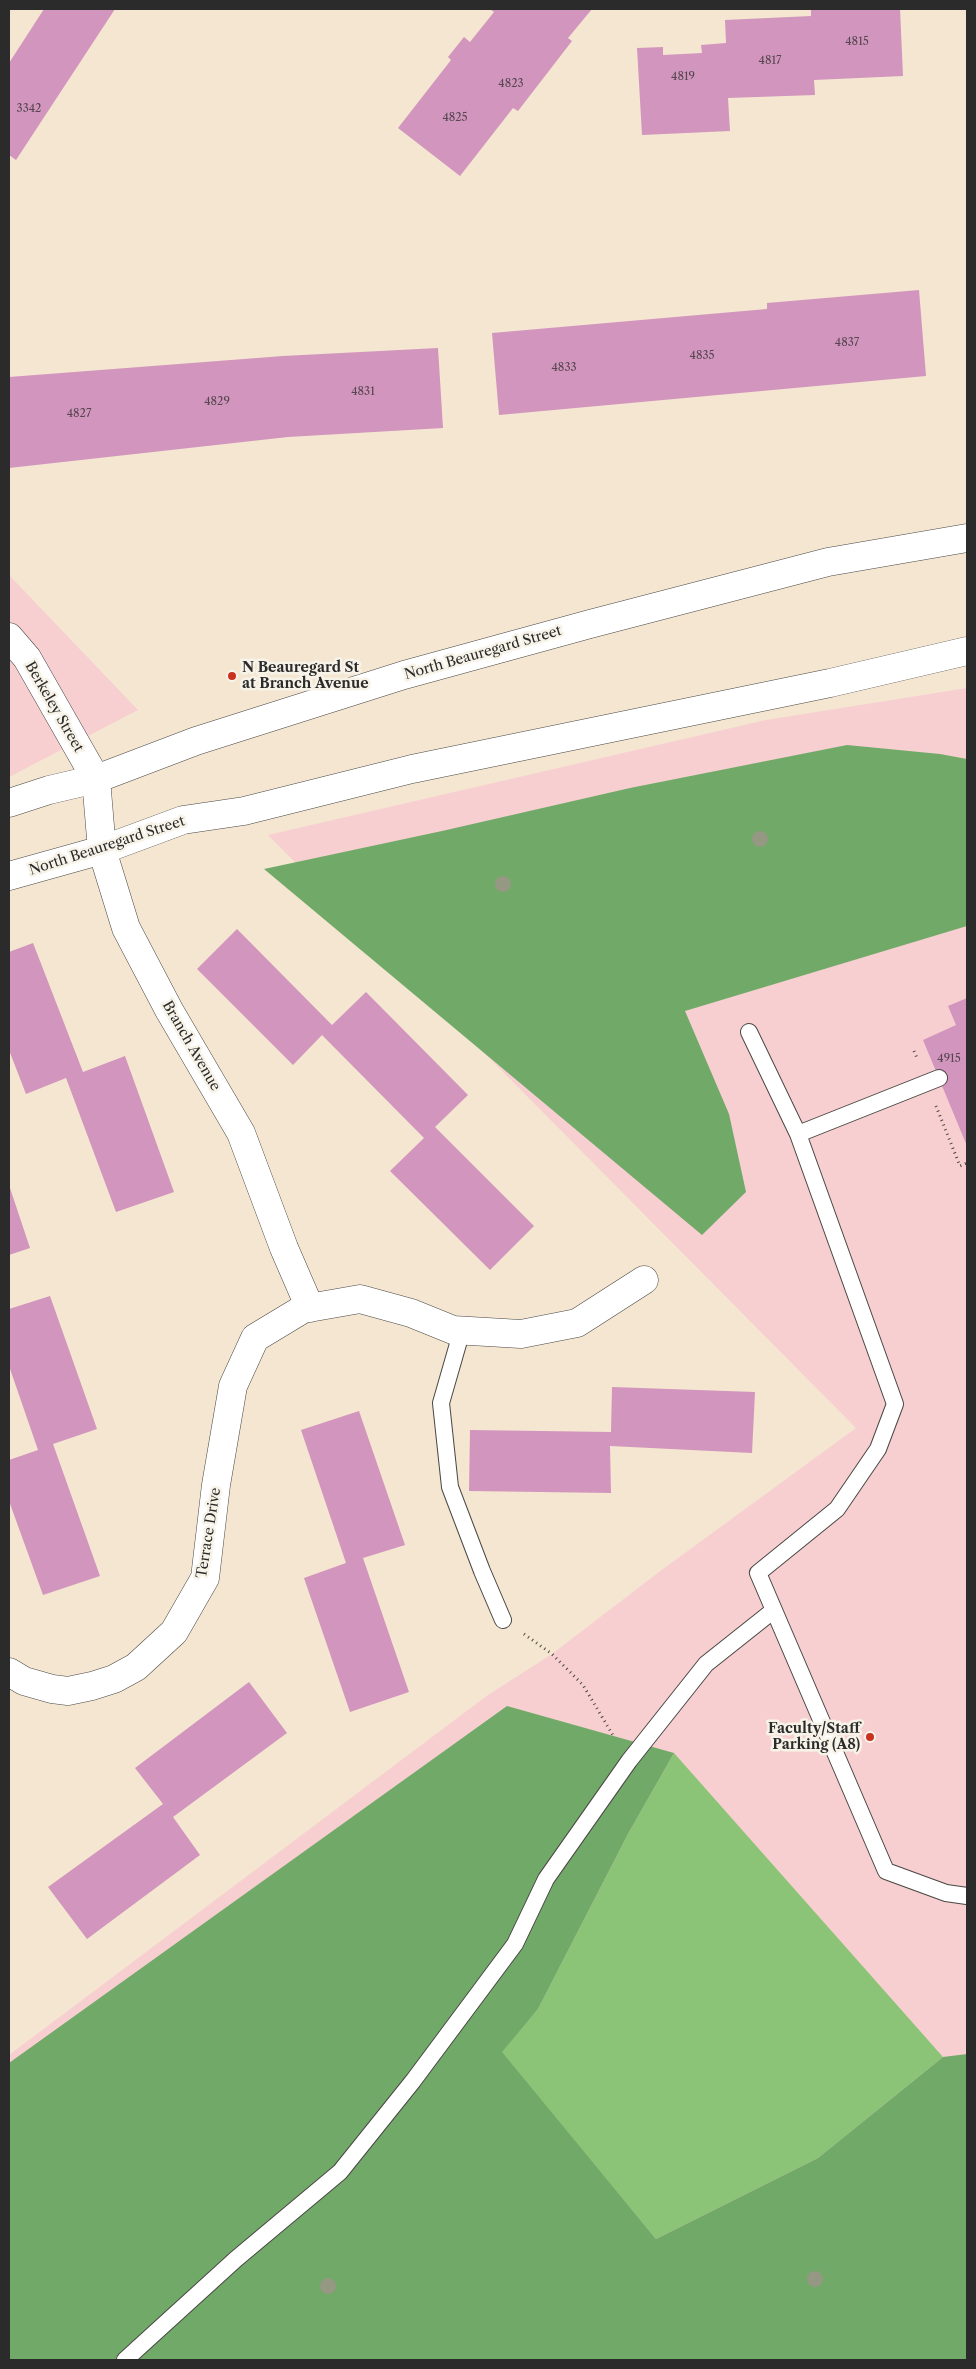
<!DOCTYPE html>
<style>
body{margin:0}
#map{position:relative;width:976px;height:2369px;overflow:hidden;background:#f4e6d0;font-family:"Libre Caslon Text",serif}
canvas{display:block}
.frame{position:absolute;inset:0;border:10px solid #2b2b2b;pointer-events:none}
</style>
<div id="map">
<canvas width="976" height="2369"></canvas>
<div class="frame"></div>
</div>
<script>
const c = document.querySelector('canvas').getContext('2d');
c.lineJoin = 'round';
function fill(path, color) { c.fillStyle = color; c.fill(path, 'evenodd'); }
function trace(path, color, width, dash) { c.strokeStyle = color; c.lineWidth = width; c.lineCap = dash ? 'butt' : 'round'; c.setLineDash(dash || []); c.stroke(path); }
function label(font, color, halo, rows, align = 'center') {
  c.font = font + ' "Libre Caslon Text",serif'; c.lineWidth = 5; c.setLineDash([]); c.textBaseline = 'middle'; c.strokeStyle = halo; c.fillStyle = color; for (const [text, x, y, turn = 0] of rows) {
    c.save(); c.translate(x, y); c.rotate((+turn || 0) * Math.PI / 180); c.textAlign = isNaN(turn) ? turn : align; if (halo) c.strokeText(text, 0, 0); c.fillText(text, 0, 0); c.restore();
  }
}
fill(new Path2D(`
 M9,575L138,710L9,777Z
 M967,688V2360H9V2055L488,1695L552,1654L659,1572L856,1428L268,835L766,720Z`), '#f7cfd0');
fill(new Path2D(`
 M674,1753L943,2057L818,2158L656,2239L501,2052L538,2009L628,1834Z`), '#8cc477');
fill(new Path2D(`
 M847,745L940,754L967,759V926L685,1011L729,1114L746,1192L702,1235L264,869L442,831L630,788Z
 M507,1706L674,1753L628,1834L538,2009L502,2052L656,2239L818,2158L943,2057L967,2054V2360H9V2063Z`), '#71aa68');
fill(new Path2D(`
 M44,9H115L16,160L9,155V63Z
 M490,9H592L568,38L572,41L518,111L513,108L460,176L398,128L451,60L448,57L464,37L470,42L494,12Z
 M811,9H900L903,76L814,80L815,95L728,98L730,131L642,135L637,48L663,47V55L702,53L701,45L726,43L725,20L811,16Z
 M919,290L926,376L499,415L492,333L767,309V303Z
 M438,348L443,428L288,437L9,468V377L283,356Z
 M237,929L332,1025L366,992L468,1095L435,1127L534,1226L490,1270L390,1171L424,1138L322,1035L293,1065L197,969Z
 M33,943L83,1072L125,1056L174,1192L116,1212L66,1078L26,1094L9,1050V952Z
 M967,998V1146L923,1040L956,1025L948,1006Z
 M9,1185L30,1248L9,1255Z
 M50,1296L97,1429L53,1444L100,1576L43,1595L9,1501V1460L38,1450L9,1366V1309Z
 M612,1387L755,1392L752,1453L610,1446L611,1493L469,1491L470,1430L611,1432Z
 M359,1411L405,1545L363,1558L409,1692L350,1712L304,1578L346,1563L301,1430Z
 M249,1682L287,1733L173,1817L200,1855L87,1939L48,1887L163,1804L135,1768Z`), '#d295bd');
const lane = new Path2D(`
 M749,1032L798,1134L895,1404L878,1449L837,1509L758,1573L886,1871L946,1893L967,1896
 M798,1134L939,1078
 M462,1330L441,1403L450,1487L482,1571L503,1620
 M125,2360L236,2259L340,2172L413,2081L515,1944L546,1879L629,1761L706,1664L774,1610`);
const street = new Path2D(`
 M9,637L27,658L96,779L102,850L126,928L169,1010L241,1133L284,1248L310,1308
 M9,1672L24,1681L52,1689L68,1691L92,1686L114,1679L136,1667L174,1632L205,1578L216,1485L233,1386L255,1338L303,1309L360,1299L411,1313L453,1330L521,1334L577,1323L644,1280`);
const secondary = new Path2D(`
 M9,803L49,790L96,779L196,741L404,675L590,624L828,562L967,538
 M9,876L102,850L183,820L244,811L412,769L830,683L967,651`);
trace(lane, '#494744', 18);
trace(street, '#494744', 29);
trace(secondary, '#494744', 29);
trace(new Path2D(`
 M914,1051L917,1058
 M936,1106L960,1166L967,1163
 M524,1634L552,1654L583,1685L614,1737`), '#494744', 3, [1, 4]);
trace(lane, '#fff', 16);
trace(street, '#fff', 28);
trace(secondary, '#fff', 28);
c.fillStyle = '#959882';
for (const [x, y] of [
 [760,839],
 [503,884],
 [815,2279],
 [328,2286]
]) { c.beginPath(); c.arc(x, y, 8, 0, 2 * Math.PI); c.fill(); }
for (const [x, y, r, color] of [
 [232,676,5,"#c8321e"],
 [870,1737,5,"#c8321e"]
]) { const dot = new Path2D(); dot.arc(x, y, r, 0, 2 * Math.PI); c.fillStyle = color; c.fill(dot); trace(dot, '#f7f3e8', 2); }
label('11px', '#554650', null, [
 ["4815",857,42],
 ["4817",770,61],
 ["4819",683,77],
 ["4823",511,84],
 ["3342",29,109],
 ["4825",455,118],
 ["4837",847,343],
 ["4835",702,356],
 ["4833",564,368],
 ["4831",363,392],
 ["4829",217,402],
 ["4827",79,414],
 ["4915",949,1059]
]);
label('14px', '#2b2b2b', '#f7f3e8', [
 ["North Beauregard Street",483,653,-16],
 ["Berkeley Street",54,707,60],
 ["North Beauregard Street",107,846,-18],
 ["Branch Avenue",191,1046,60],
 ["Terrace Drive",209,1533,-81]
]);
label('bold 14px', '#2b2b2b', '#f7f3e8', [
 ["N Beauregard St",242,668],
 ["at Branch Avenue",242,684],
 ["Faculty/Staff",860,1729,"right"],
 ["Parking (A8)",860,1745,"right"]
], 'left');
</script>
